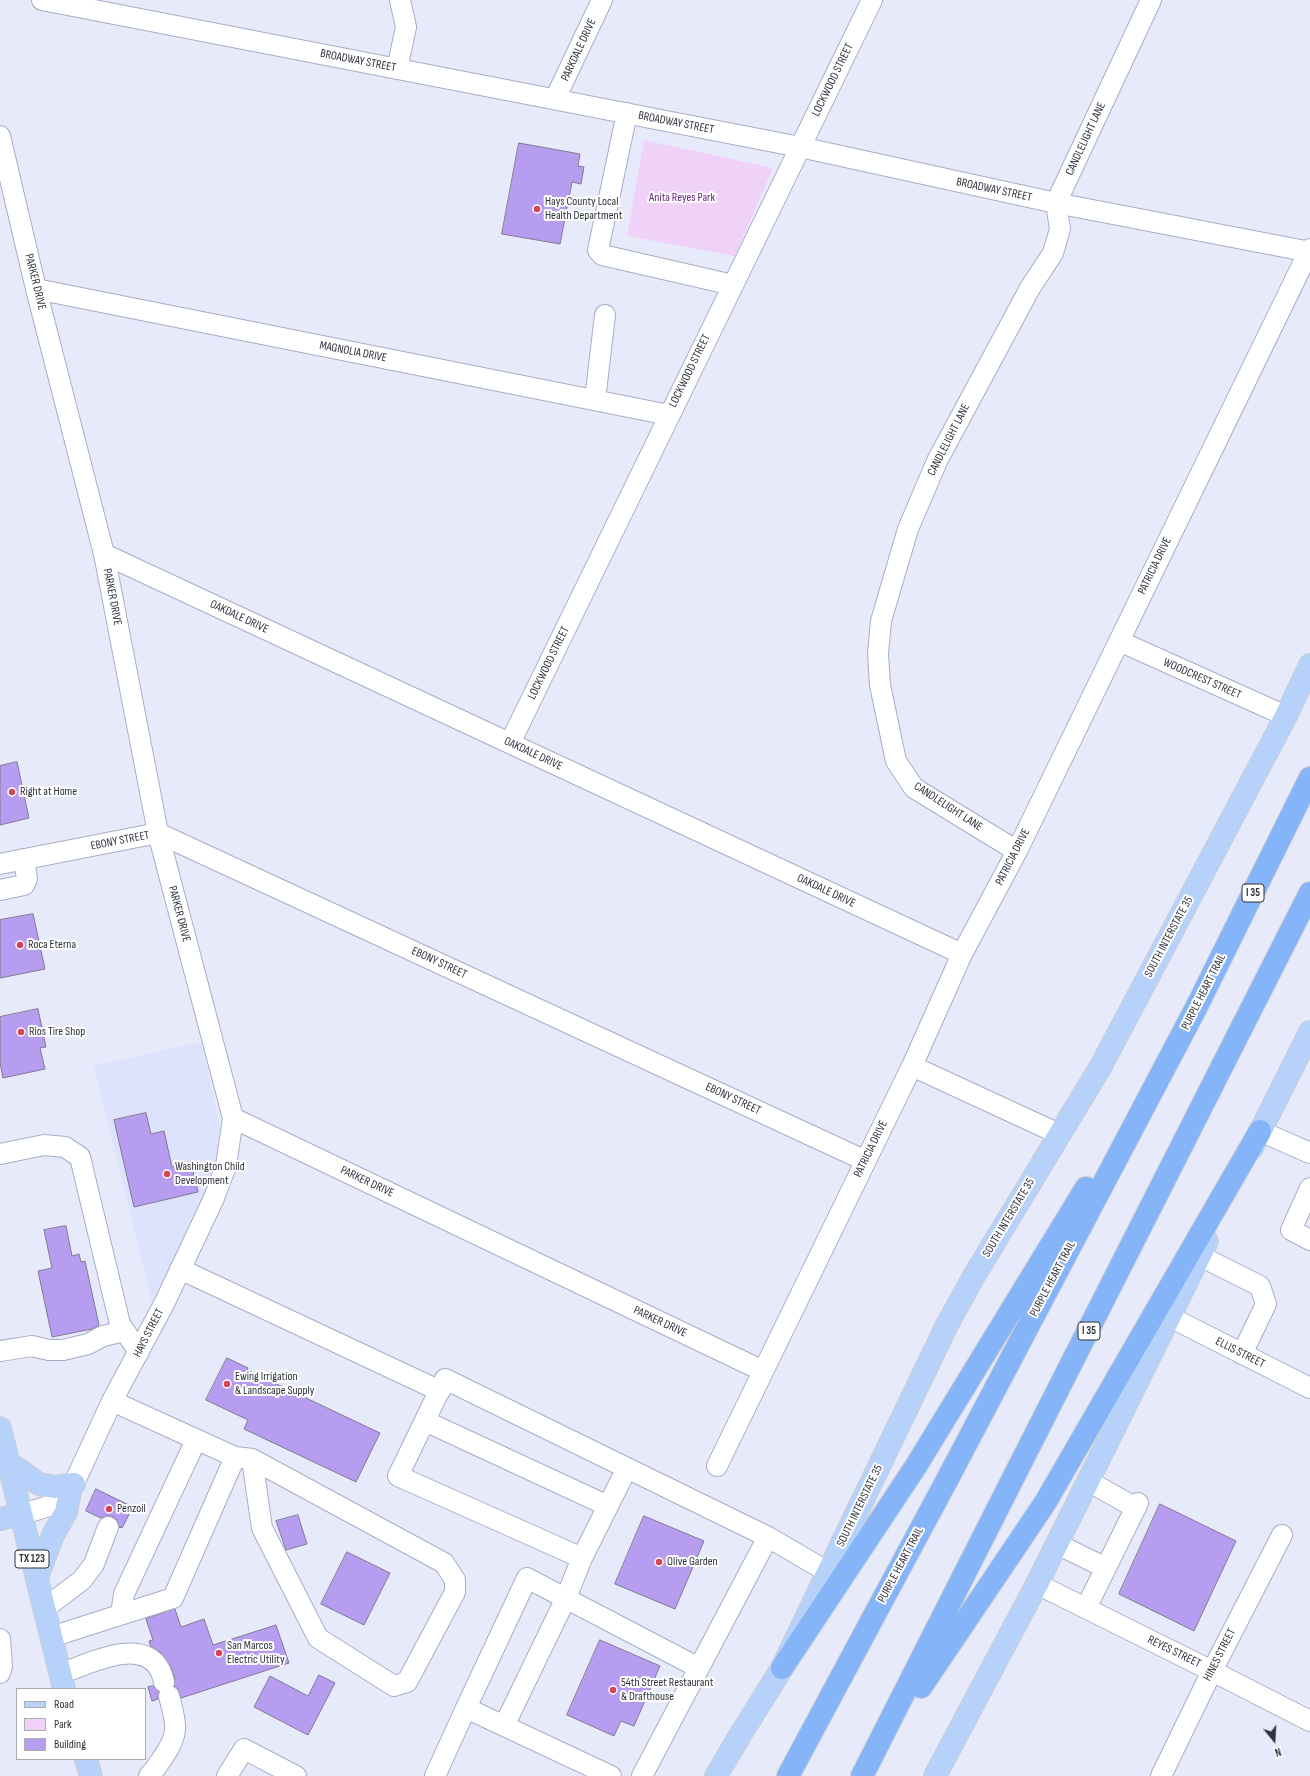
<!DOCTYPE html>
<style>
body{margin:0}
#map{position:relative;width:1310px;height:1776px;overflow:hidden;background:#e7eafb;font-family:"Sofia Sans Condensed",sans-serif}
canvas{display:block}
.legend{position:absolute;left:16px;top:1688px;width:130px;height:72px;box-sizing:border-box;background:#fff;border:1px solid #acadb1;margin:0;padding:5px 7px;list-style:none;font-size:12px;color:#2f313b}
.legend li{display:flex;align-items:center;gap:8px;height:20px}
.legend b{width:20px;border:1px solid #acadb1}
.north{position:absolute;left:1254px;top:1720px;width:40px;height:40px;-webkit-text-stroke:3px #fff;paint-order:stroke;rotate:162deg;font-size:11px;font-weight:700;line-height:16px;text-align:center;color:#2f313b}
.north::after{content:'';display:block;margin:auto;width:14px;height:18px;background:#2f313b;clip-path:polygon(50% 0,100% 100%,50% 72%,0 100%)}
</style>
<div id="map">
<canvas width="1310" height="1776"></canvas>
<ul class="legend">
<li><b style="height:5px;background:#b6d2fb"></b>Road</li>
<li><b style="height:11px;background:#f0d2f9"></b>Park</li>
<li><b style="height:11px;background:#b79df0"></b>Building</li>
</ul>
<div class="north">N</div>
</div>
<script>
const c = document.querySelector('canvas').getContext('2d');
c.lineJoin = 'round';
function fill(path, color) { c.fillStyle = color; c.fill(path, 'evenodd'); }
function trace(path, color, width, dash) { c.strokeStyle = color; c.lineWidth = width; c.lineCap = dash ? 'butt' : 'round'; c.setLineDash(dash || []); c.stroke(path); }
function label(font, color, halo, rows, align = 'center') {
  c.font = font + ' "Sofia Sans Condensed",sans-serif'; c.lineWidth = 4; c.setLineDash([]); c.textBaseline = 'middle'; c.strokeStyle = halo; c.fillStyle = color; for (const [text, x, y, turn = 0] of rows) {
    c.save(); c.translate(x, y); c.rotate((+turn || 0) * Math.PI / 180); c.textAlign = isNaN(turn) ? turn : align; if (halo) c.strokeText(text, 0, 0); c.fillText(text, 0, 0); c.restore();
  }
}
fill(new Path2D(`
 M201,1042L220,1128L219,1151L210,1183L152,1303L94,1066Z`), '#dde2fd');
fill(new Path2D(`
 M644,140L773,168L735,256L627,236Z`), '#f0d2f9');
const building = new Path2D(`
 M519,143L580,154L578,166L584,167L581,184L572,182L560,244L502,234Z
 M17,762L29,818L0,825V766Z
 M33,914L45,969L0,978V920Z
 M38,1009L46,1047L40,1048L45,1069L3,1078L0,1063V1017Z
 M146,1113L151,1134L164,1131L172,1167L191,1162L198,1192L134,1207L114,1120Z
 M66,1226L72,1256L79,1254L81,1262L85,1261L99,1325L92,1329L52,1337L38,1271L52,1268L44,1230Z
 M227,1358L248,1368L247,1370L380,1433L356,1482L244,1429L248,1420L206,1400Z
 M96,1489L133,1507L122,1528L119,1527L117,1520L112,1516H107L101,1518L86,1511Z
 M1160,1504L1236,1541L1194,1631L1119,1594Z
 M298,1515L307,1544L286,1550L276,1521Z
 M644,1516L704,1541L675,1609L615,1584Z
 M347,1552L390,1573L364,1625L321,1604Z
 M175,1609L181,1627L204,1619L213,1645L276,1625L289,1663L181,1698L177,1688L174,1686L175,1679L170,1665L160,1652L151,1647L149,1641L153,1640L146,1619Z
 M600,1640L660,1666L634,1726L621,1721L614,1736L567,1715Z
 M319,1675L335,1683L308,1735L254,1707L270,1676L308,1696Z
 M153,1686L159,1692L158,1699L152,1701L148,1687Z`);
fill(building, '#b79df0');
trace(building, '#807991', 1);
const minor = new Path2D(`
 M42,0L800,147L1056,203L1310,252
 M397,69L406,27L400,0
 M555,99L602,0
 M627,113L598,250L602,255L733,285
 M0,136L36,289L104,554L158,833L233,1118L226,1166L214,1198L164,1304L112,1401L70,1492C57,1506 39,1509 21,1514
 M36,289L669,415
 M595,400L605,315
 M104,554L962,954
 M1119,641L1286,716
 M510,743L872,0
 M1017,851L914,788L896,761L880,685L878,653L881,621L908,529L937,461L1030,288L1053,253L1060,229L1056,203L1151,0
 M0,864L158,833L866,1161
 M0,890L24,885L27,879L24,859
 M912,1066L1059,1134
 M233,1118L763,1371
 M1260,1131L1310,1153
 M0,1154L44,1145L65,1147L80,1157L120,1324L139,1352
 M1310,1188L1291,1230L1310,1240
 M1200,1256L1260,1286L1266,1304L1242,1354
 M180,1269L440,1391
 M1170,1317L1310,1388
 M0,1351L32,1346L49,1350H63L88,1344L103,1336L125,1331
 M112,1401L235,1457L252,1459L444,1563L455,1580V1592L407,1682L394,1686L318,1638L262,1528L252,1459
 M425,1421L608,1506
 M717,1466L912,1066L962,954L1017,851L1310,249
 M627,1468L582,1558L398,1476L445,1379L768,1537
 M1088,1481L1136,1508
 M1057,1544L1106,1568
 M1037,1584L1212,1671L1310,1721
 M45,1608L82,1580L94,1564L108,1527
 M1086,1608L1138,1503
 M124,1613L122,1608L124,1594L196,1440
 M51,1637L173,1598L235,1457
 M0,1639L2,1666L0,1673
 M60,1674C86,1665 142,1635 160,1670C162,1674 163,1678 164,1682
 M466,1708L527,1578L699,1668
 M504,1726L566,1598L582,1558
 M149,1776C155,1770 159,1763 164,1756C180,1733 176,1722 169,1696
 M227,1776L244,1749L296,1776
 M435,1776L466,1708L611,1776
 M642,1776L768,1537L828,1572
 M1161,1776L1212,1671L1282,1535`);
const major = new Path2D(`
 M1252,1148L1310,1032
 M0,1428L64,1689
 M8,1462L39,1484L54,1487L74,1484
 M0,1519L21,1514
 M37,1577L53,1535L66,1512L70,1492
 M86,1759L91,1776
 M716,1776L739,1737L782,1668L947,1325L974,1276L1101,1066L1286,716L1310,665
 M935,1776L1037,1584L1207,1241`);
const highway = new Path2D(`
 M782,1668L916,1466L1086,1188
 M921,1687L1045,1503L1260,1131
 M788,1776L947,1480L1196,1008L1310,778
 M862,1776L1310,893`);
trace(minor, '#a8adc7', 22);
trace(major, '#cdced0', 24);
trace(highway, '#cdced0', 24);
trace(minor, '#fff', 20);
trace(major, '#b6d2fb', 22);
trace(highway, '#85b4f8', 22);
for (const [x, y, r, color] of [
 [537,209,4,"#d54554"],
 [12,792,4,"#d54554"],
 [20,945,4,"#d54554"],
 [21,1032,4,"#d54554"],
 [167,1174,4,"#d54554"],
 [227,1384,4,"#d54554"],
 [109,1509,4,"#d54554"],
 [659,1562,4,"#d54554"],
 [219,1653,4,"#d54554"],
 [613,1690,4,"#d54554"]
]) { const dot = new Path2D(); dot.arc(x, y, r, 0, 2 * Math.PI); c.fillStyle = color; c.fill(dot); trace(dot, '#fff', 1.5); }
for (const [x, y, w] of [
 [1253,893,22],
 [1089,1331,22],
 [32,1559,34]
]) { const box = new Path2D(); box.roundRect(x - w / 2, y - 9, w, 18, 3); c.fillStyle = '#fff'; c.fill(box); trace(box, '#2f313b', 1); }
label('bold 11px', '#2f313b', null, [
 ["I 35",1253,893],
 ["I 35",1089,1331],
 ["TX 123",32,1559]
]);
label('12px', '#2f313b', '#fff', [
 ["PARKDALE DRIVE",579,50,-65],
 ["BROADWAY STREET",358,61,11],
 ["LOCKWOOD STREET",833,80,-64],
 ["BROADWAY STREET",676,123,11],
 ["CANDLELIGHT LANE",1086,139,-65],
 ["BROADWAY STREET",994,190,12],
 ["PARKER DRIVE",35,282,76],
 ["MAGNOLIA DRIVE",353,352,11],
 ["LOCKWOOD STREET",690,371,-64],
 ["CANDLELIGHT LANE",949,440,-63],
 ["PATRICIA DRIVE",1155,566,-64],
 ["PARKER DRIVE",112,597,79],
 ["OAKDALE DRIVE",239,617,25],
 ["LOCKWOOD STREET",549,663,-64],
 ["WOODCREST STREET",1202,679,24],
 ["OAKDALE DRIVE",533,754,25],
 ["CANDLELIGHT LANE",948,807,33],
 ["EBONY STREET",120,841,-11],
 ["PATRICIA DRIVE",1013,857,-63],
 ["OAKDALE DRIVE",826,891,25],
 ["PARKER DRIVE",179,914,75],
 ["SOUTH INTERSTATE 35",1169,937,-62],
 ["EBONY STREET",439,963,25],
 ["PURPLE HEART TRAIL",1204,992,-63],
 ["EBONY STREET",733,1099,25],
 ["PATRICIA DRIVE",871,1149,-64],
 ["PARKER DRIVE",367,1182,25],
 ["SOUTH INTERSTATE 35",1009,1218,-59],
 ["PURPLE HEART TRAIL",1053,1279,-62],
 ["PARKER DRIVE",660,1322,25],
 ["HAYS STREET",149,1333,-63],
 ["ELLIS STREET",1240,1353,27],
 ["SOUTH INTERSTATE 35",860,1506,-64],
 ["PURPLE HEART TRAIL",901,1565,-62],
 ["REYES STREET",1174,1652,26],
 ["HINES STREET",1220,1655,-63]
]);
label('12px', '#662179', '#fff', [
 ["Anita Reyes Park",682,198]
]);
label('12px', '#2f313b', '#fff', [
 ["Hays County Local",545,202],
 ["Health Department",545,216],
 ["Right at Home",20,792],
 ["Roca Eterna",28,945],
 ["Rios Tire Shop",29,1032],
 ["Washington Child",175,1167],
 ["Development",175,1181],
 ["Ewing Irrigation",235,1377],
 ["& Landscape Supply",235,1391],
 ["Penzoil",117,1509],
 ["Olive Garden",667,1562],
 ["San Marcos",227,1646],
 ["Electric Utility",227,1660],
 ["54th Street Restaurant",621,1683],
 ["& Drafthouse",621,1697]
], 'left');
</script>
